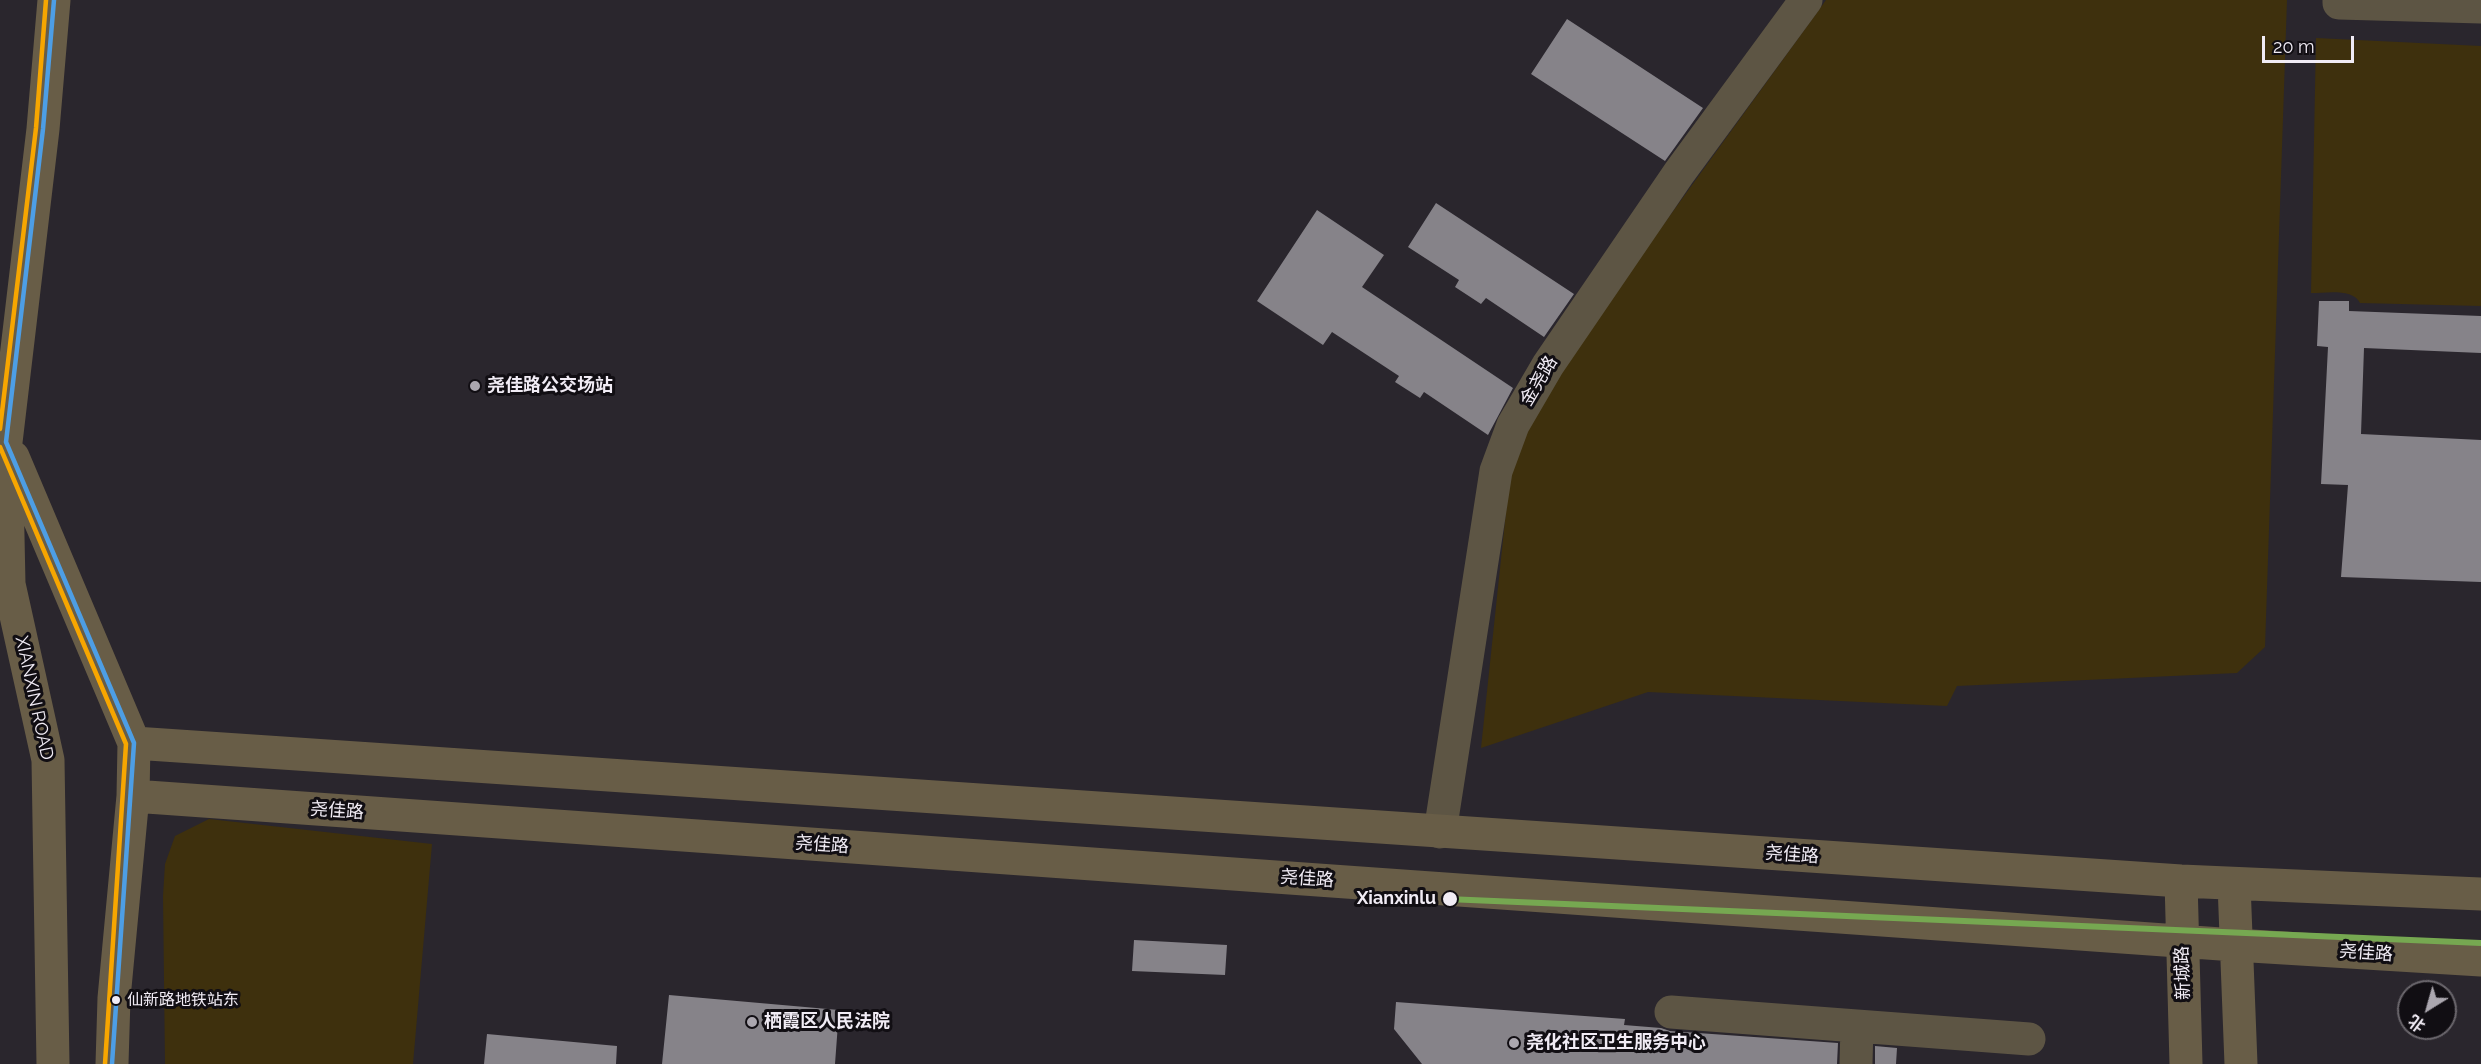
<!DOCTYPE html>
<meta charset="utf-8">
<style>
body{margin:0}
#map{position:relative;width:2481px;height:1064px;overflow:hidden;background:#2a262d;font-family:Raleway,"Noto Sans SC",sans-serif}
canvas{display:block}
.north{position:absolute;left:2397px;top:980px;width:60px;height:60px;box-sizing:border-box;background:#110e13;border:2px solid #6b676d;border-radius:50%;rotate:217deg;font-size:16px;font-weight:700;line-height:24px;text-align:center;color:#f1ecf5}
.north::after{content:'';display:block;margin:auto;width:21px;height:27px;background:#aba7af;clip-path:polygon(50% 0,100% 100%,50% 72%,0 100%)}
.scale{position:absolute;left:2262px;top:36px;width:92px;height:27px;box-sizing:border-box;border:3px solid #f1ecf5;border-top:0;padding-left:8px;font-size:18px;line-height:21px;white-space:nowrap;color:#f1ecf5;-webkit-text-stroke:4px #110e13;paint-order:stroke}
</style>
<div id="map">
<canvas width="2481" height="1064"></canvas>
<div class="north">北</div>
<div class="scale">20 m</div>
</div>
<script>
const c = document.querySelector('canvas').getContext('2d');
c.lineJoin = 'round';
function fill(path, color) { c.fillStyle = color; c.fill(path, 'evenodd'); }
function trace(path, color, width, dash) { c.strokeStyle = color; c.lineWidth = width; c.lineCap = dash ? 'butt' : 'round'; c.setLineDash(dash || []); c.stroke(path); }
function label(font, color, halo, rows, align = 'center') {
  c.font = font + ' Raleway,"Noto Sans SC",sans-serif'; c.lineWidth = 6; c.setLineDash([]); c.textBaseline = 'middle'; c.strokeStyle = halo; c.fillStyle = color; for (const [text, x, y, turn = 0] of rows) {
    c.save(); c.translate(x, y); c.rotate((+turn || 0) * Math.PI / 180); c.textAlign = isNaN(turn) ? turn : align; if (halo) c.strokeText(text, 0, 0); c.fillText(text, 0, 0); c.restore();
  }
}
fill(new Path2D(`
 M1826,0H2287L2265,647L2237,673L1957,686L1947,706L1648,692L1481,748L1512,455L1574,348Z
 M2316,38L2481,46V306L2360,303C2353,288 2326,293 2311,293Z
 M209,819L432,844L413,1064H165L163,896L165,864L175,836Z`), '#3e300d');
fill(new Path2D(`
 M1567,19L1703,108L1665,161L1531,74Z
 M1436,203L1574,294L1544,337L1486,298L1481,304L1455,287L1459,280L1408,247Z
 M1317,210L1384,255L1362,287L1513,388L1488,435L1424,392L1420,398L1395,382L1399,376L1332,332L1323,345L1257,301Z
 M2319,301H2349V311L2481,316V353L2364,348L2361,434L2481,440V582L2341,577L2348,485L2321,484L2328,347L2317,346Z
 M1134,940L1227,945L1225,975L1132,971Z
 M669,995L839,1010L835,1064H662Z
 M1396,1002L1625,1019L1624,1025L1661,1028L1670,1031L1838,1043L1837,1064H1422L1394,1029Z
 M487,1034L617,1046L616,1064H484Z
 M1875,1046L1897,1048L1896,1064H1875Z`), '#868389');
trace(new Path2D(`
 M2339,0V3L2481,7
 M1440,832L1496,471L1513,425L1548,365L1679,173L1806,0
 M1671,1012L2029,1039
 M1856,1064L1857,1026`), '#5d5544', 33);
trace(new Path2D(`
 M13,457L134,743L133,796L114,998L112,1064
 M134,743L2181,881L2481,894
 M133,796L2235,945L2481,960
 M2181,881L2186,1064
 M2234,884L2241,1064
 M53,1064L48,760L9,584L6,442L43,129L54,0`), '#685d47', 33);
trace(new Path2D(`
 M54,0L43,129L6,442L134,743L112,1064`), '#4d9ee5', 4.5);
trace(new Path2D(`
 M0,429L36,128L46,0
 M0,447L126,744L105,1064`), '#f7a600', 4.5);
trace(new Path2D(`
 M1447,899L2481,943`), '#76a851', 6);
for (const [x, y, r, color] of [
 [475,386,6,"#aba7af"],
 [1450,899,8,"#f1ecf5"],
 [116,1000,5,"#f1ecf5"],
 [752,1022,6,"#aba7af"],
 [1514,1043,6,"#aba7af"]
]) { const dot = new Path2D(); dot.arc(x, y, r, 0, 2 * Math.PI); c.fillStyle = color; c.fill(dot); trace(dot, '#110e13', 2); }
label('16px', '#f1ecf5', '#110e13', [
 ["仙新路地铁站东",127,1000]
], 'left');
label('18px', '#f1ecf5', '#110e13', [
 ["金尧路",1539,381,-59],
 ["XIANXIN ROAD",34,698,78],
 ["尧佳路",337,811,4],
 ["尧佳路",822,845,4],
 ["尧佳路",1792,855,4],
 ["尧佳路",1307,879,4],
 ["尧佳路",2366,953,4],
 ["新城路",2183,973,-92]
]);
label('bold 18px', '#f1ecf5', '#110e13', [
 ["尧佳路公交场站",487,386],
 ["栖霞区人民法院",764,1022],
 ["尧化社区卫生服务中心",1526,1043]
], 'left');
label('bold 18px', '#f1ecf5', '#110e13', [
 ["Xianxinlu",1436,899]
], 'right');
</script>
